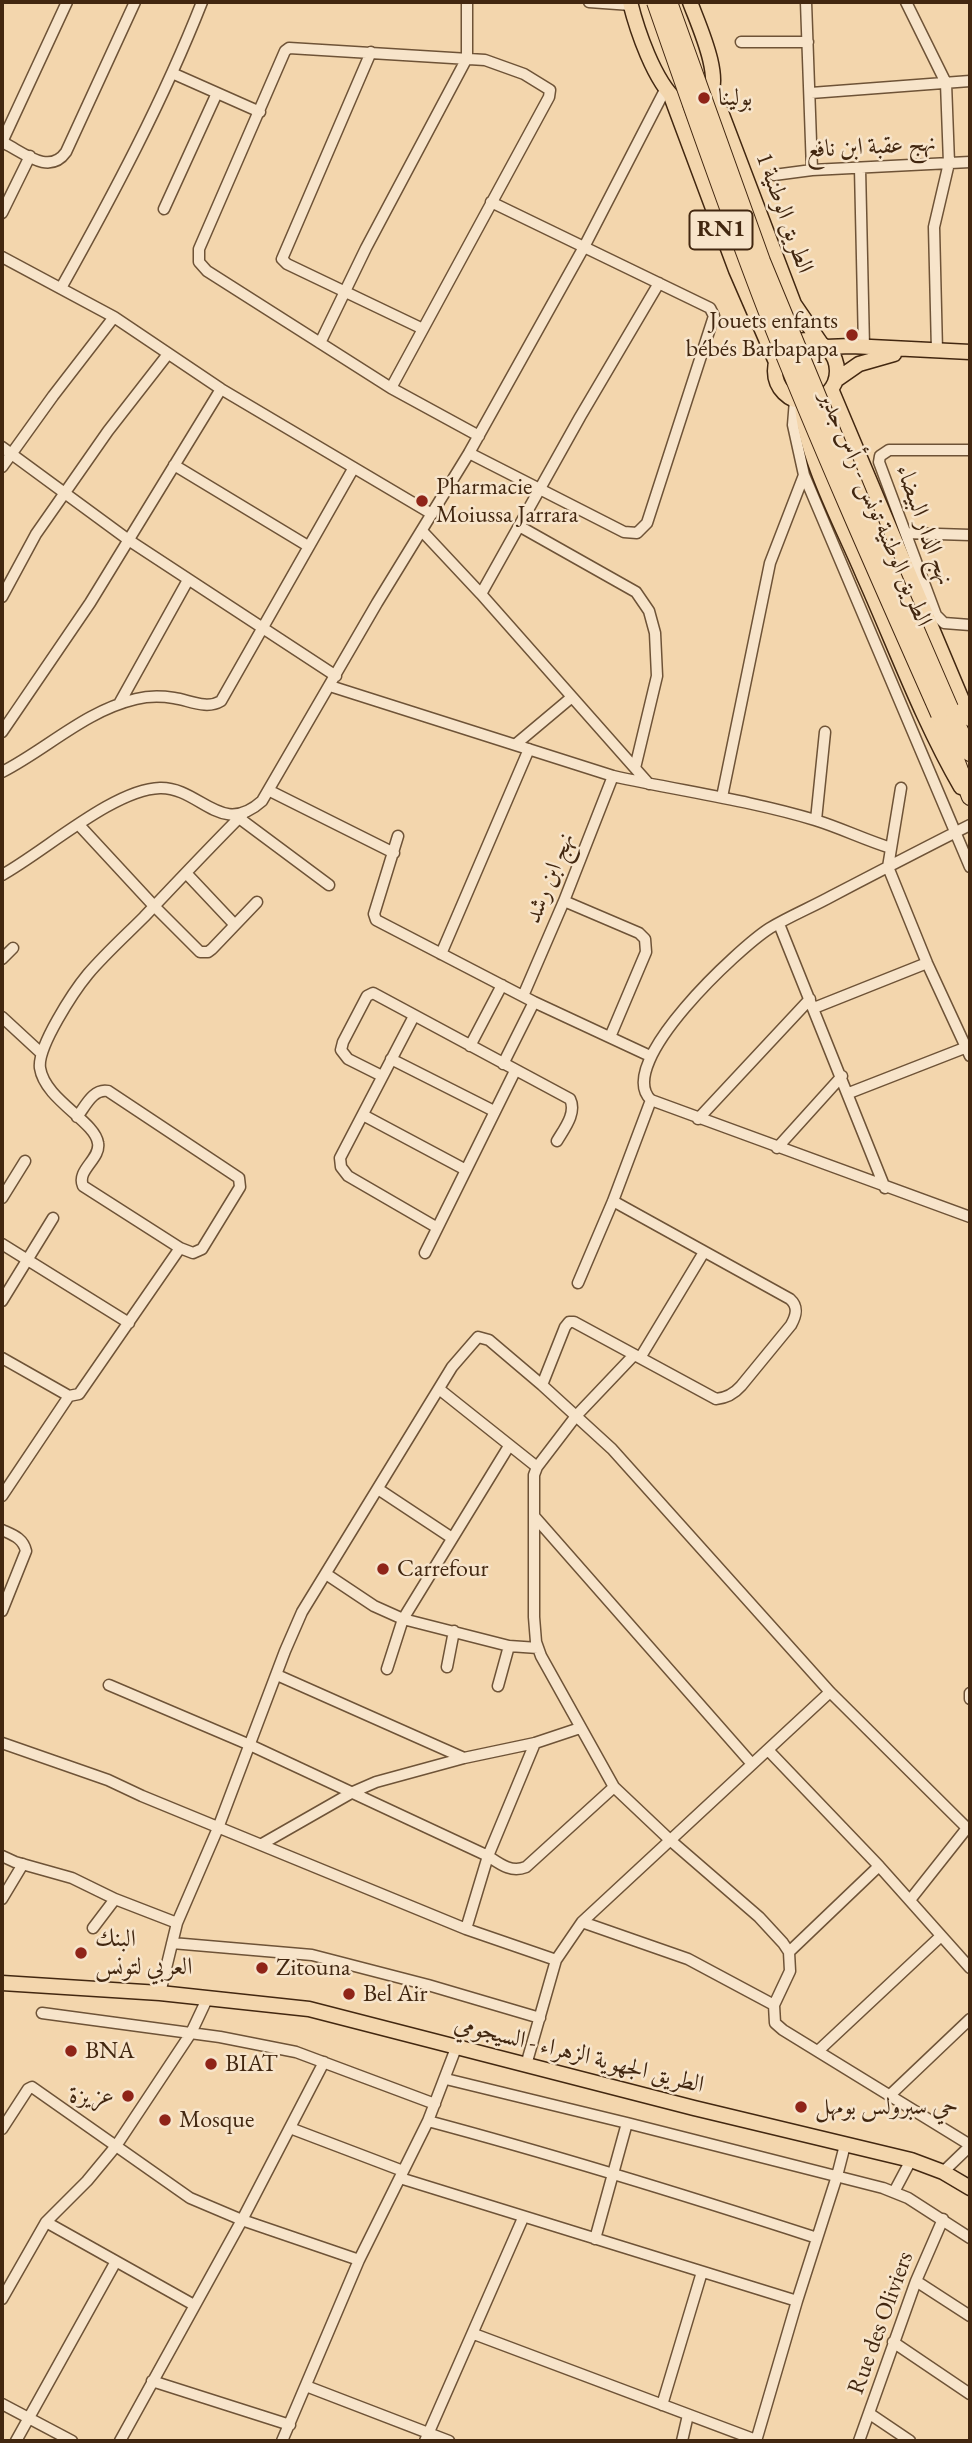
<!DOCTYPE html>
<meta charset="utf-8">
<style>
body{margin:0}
#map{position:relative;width:972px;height:2443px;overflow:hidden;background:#f3d6ad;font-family:"EB Garamond",serif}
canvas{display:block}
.frame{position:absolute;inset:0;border:4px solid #422710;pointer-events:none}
</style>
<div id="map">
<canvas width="972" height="2443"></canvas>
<div class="frame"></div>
</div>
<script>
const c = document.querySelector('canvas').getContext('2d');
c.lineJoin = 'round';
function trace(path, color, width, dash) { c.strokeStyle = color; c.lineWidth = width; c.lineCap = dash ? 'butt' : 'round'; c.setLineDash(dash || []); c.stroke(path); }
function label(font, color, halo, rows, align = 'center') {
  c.font = font + ' "EB Garamond",Amiri,serif'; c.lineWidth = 5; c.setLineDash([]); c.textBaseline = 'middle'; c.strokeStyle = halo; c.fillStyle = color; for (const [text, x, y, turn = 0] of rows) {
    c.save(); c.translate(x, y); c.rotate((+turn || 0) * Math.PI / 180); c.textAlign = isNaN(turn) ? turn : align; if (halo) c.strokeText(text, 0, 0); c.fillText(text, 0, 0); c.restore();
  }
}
const minor = new Path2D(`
 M67,2L3,140L6,144C25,154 50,175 66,152L135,2
 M589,2L631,5
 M806,2L812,170
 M906,2L946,83L949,163L934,227L937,351
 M741,42H808
 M371,52L282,259L287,264L423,329
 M172,73L260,112
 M811,93L970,81
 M860,168L864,347
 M774,175L812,170L970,162
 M164,209L217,93
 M2,213L30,156
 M2,257L114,317L221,389L432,514
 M61,288C113,195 163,101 202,2
 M320,343L366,248L467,58V2
 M391,388L549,97L550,90L524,74L485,60L289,48L285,51L199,249V262L207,271L391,388L479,436
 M795,400L793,425L804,475L970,867
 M2,447L130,541L336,676
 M970,450H889L880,456L879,462L936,615L944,623L970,625
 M469,453L624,532L637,533L647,523L714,316L710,308L491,202
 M174,465L308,546
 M2,467L53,396L114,317
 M519,526L636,592L649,611L655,633L657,676L635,768
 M422,531L481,594L649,784
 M906,533L970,535
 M481,594L580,417L659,283
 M2,597L36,534L108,431L168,354
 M330,686L613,776C680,791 749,800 815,820C841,828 865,840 891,848
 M119,704L188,580
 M2,732L90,603L221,389
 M516,744L572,697
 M2,772C47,749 85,711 136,699C148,696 161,696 174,698C189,700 206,710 221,701L353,469
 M901,788L888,867L927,963L970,1056
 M270,791L394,853
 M722,797L770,563L804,475
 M239,818L329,885
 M816,820L825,732
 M79,825L154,906L200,952H208L212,949L257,902
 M398,836L374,914L376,920L534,1002L650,1056
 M186,873L235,925
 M2,875C44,852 114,789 160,788C200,787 221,838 262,801L377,603L469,453L584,247L666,88
 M564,901L639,933L645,939L646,952L610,1037
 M779,924L885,1188
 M441,954L529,749
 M2,959L13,948
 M523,996L564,901L613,776
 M814,1008L927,963
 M414,1016L340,1158L341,1167L348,1176L436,1227
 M2,1017L41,1053
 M470,1046L502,985
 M391,1059L494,1111
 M503,1064L534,1002
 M382,1076L348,1059L341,1050L343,1042L367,996L373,993L570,1099C577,1113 564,1129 557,1141
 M849,1093L967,1047
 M651,1100L970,1217
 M363,1115L466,1170
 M77,1117C85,1107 93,1088 108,1091L239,1178L240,1187L202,1249L193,1253L180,1248L83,1186C76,1170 101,1159 98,1143C95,1121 45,1100 40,1068C37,1047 74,991 88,974C105,954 125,936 144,917C177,882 210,847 244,813
 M698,1119L810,999
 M777,1148L842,1076
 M2,1198L25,1161
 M2,1244L129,1323
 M425,1253L515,1071
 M578,1283L613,1201L651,1100C613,1064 740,947 770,928C790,916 812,907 832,896C878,872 924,848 970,825
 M2,1301L53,1218
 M2,1358L69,1396L79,1394L180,1248
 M640,1358L704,1252
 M542,1385L565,1327L569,1322H574L716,1399C727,1398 734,1394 741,1386L791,1325C796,1316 799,1307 790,1299L613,1201
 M439,1389L537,1467
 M378,1489L452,1538
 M2,1496L69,1396
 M534,1516L752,1764
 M2,1530C13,1535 23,1538 26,1551L2,1611
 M326,1574L374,1606L403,1619L509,1646L538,1648
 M447,1667L454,1631
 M387,1669L403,1619L509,1446
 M277,1675L464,1758
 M109,1685L250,1745L488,1856C500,1864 511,1873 526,1867L614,1787
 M498,1686L509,1646
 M970,1693V1699
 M2,1743L108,1780L142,1796L466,1929L556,1960
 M768,1750L879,1866L970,1968
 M262,1844L353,1792L376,1782L464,1758L535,1743L580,1728
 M2,1856L15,1862L72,1878L115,1899
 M2,1899L23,1864
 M582,1922L688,1959L774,2005L790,1971L789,1952L783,1943L759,1917L670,1840L614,1787L541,1656L536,1642L534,1617V1475L537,1467L576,1416L634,1355
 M93,1928L115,1899L177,1923
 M466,1929L488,1856L535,1743
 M172,1943L312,1955L428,1985L540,2018
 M789,1952L879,1866
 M160,1993L177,1923L218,1828L285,1651L302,1612L452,1367L478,1337L489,1340L542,1385L612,1449L830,1692L967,1828L910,1900
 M774,2005L775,2023L783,2030L970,2145
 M42,2013L220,2037L296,2052L435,2104
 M818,2051L941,1936
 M526,2065L556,1960L582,1922L830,1692
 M446,2079L627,2123
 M890,2095L970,2019
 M428,2121C559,2156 688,2196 817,2238
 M290,2128L403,2171
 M2,2129L28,2089L32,2087L190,2198L242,2220L359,2260
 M943,2172L970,2146
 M400,2178L797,2301
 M894,2192L911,2160
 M46,2222L194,2305
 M595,2239L627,2123L883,2188L908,2198L970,2238
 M916,2281L970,2316
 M2,2299L46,2222L87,2181L116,2146L191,2033L207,1999
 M474,2334L756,2440
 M893,2342L970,2394
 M152,2381L290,2425
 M306,2386L449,2441
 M2,2404L72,2441
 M662,2405L702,2272
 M870,2414L910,2441
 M16,2441L115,2263
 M120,2441L242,2220L324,2062
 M282,2441L359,2260L428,2121L456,2048
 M425,2441L523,2218
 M682,2441L688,2415
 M756,2441L797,2301L837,2176L845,2145
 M859,2441L916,2281L943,2219`);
const major = new Path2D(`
 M630,2C637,30 654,81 677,101
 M690,2C698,24 724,79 708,99
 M713,91L794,304L822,345
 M671,96L736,270L776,362
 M775 371a31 31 0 1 1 62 0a31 31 0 1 1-62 0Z
 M826,347L851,346L970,352
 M836,380L859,364L894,354
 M831,389L970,719
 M802,404C805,457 842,524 863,574C895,645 922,720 961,787
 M2,1983L160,1993L309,2009L694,2108L911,2160L943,2172L970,2188`);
const highway = new Path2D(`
 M950,708L970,753
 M939,714L970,797`);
trace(minor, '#6e5337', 13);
trace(major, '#422710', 17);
trace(highway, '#422710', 18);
trace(minor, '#f7e4ca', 10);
trace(major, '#f3d6ad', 14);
trace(highway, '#f3d6ad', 16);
const highwayBridge = new Path2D(`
 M655,2C692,108 729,215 770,320C823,453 881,583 939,714
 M669,2L762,261L879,544L950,708`);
trace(highwayBridge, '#422710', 18, []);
trace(highwayBridge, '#f3d6ad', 16);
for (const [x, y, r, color] of [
 [704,98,7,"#8f2418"],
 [852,335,7,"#8f2418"],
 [422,501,7,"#8f2418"],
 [383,1569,7,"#8f2418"],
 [81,1953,7,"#8f2418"],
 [262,1968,7,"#8f2418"],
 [349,1994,7,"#8f2418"],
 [71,2051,7,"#8f2418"],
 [211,2064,7,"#8f2418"],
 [128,2096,7,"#8f2418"],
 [801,2107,7,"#8f2418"],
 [165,2120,7,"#8f2418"]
]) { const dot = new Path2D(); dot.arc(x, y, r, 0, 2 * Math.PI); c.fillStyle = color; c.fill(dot); trace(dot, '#f7e4ca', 2.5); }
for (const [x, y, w] of [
 [721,230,63]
]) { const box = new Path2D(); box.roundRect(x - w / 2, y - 19.5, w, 39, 5); c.fillStyle = '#f7e4ca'; c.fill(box); trace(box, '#422710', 2); }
label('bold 23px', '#422710', null, [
 ["RN1",721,230]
]);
label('24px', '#422710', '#f7e4ca', [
 ["بولينا",718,98],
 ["Jouets enfants",838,321,"right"],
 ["bébés Barbapapa",838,349,"right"],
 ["Pharmacie",436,487],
 ["Moiussa Jarrara",436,515],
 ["Carrefour",397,1569],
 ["البنك",95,1939],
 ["العربي لتونس",95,1967],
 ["Zitouna",276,1968],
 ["Bel Air",363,1994],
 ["BNA",85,2051],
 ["BIAT",225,2064],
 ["عزيزة",114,2096,"right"],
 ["حي سبرولس بومهل",815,2107],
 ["Mosque",179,2120]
], 'left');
label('24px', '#422710', '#f7e4ca', [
 ["نهج عقبة ابن نافع",871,147,-3],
 ["الطريق الوطنية 1",784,213,70],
 ["الطريق الوطنية تونس - رأس جدير",875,509,67],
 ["نهج الدار البيضاء",924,525,70],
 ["نهج ابن رشد",550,878,-68],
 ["الطريق الجهوية الزهراء - السيجومي",579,2055,14],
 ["Rue des Oliviers",881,2323,-70]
]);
</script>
